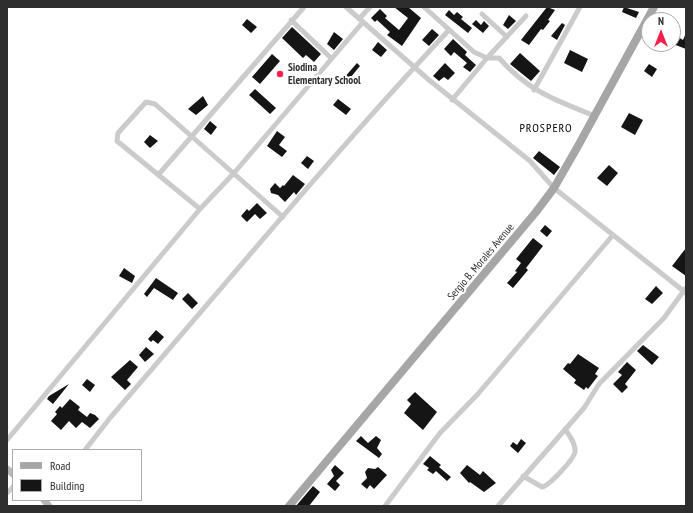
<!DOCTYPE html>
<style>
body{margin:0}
#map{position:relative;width:693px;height:513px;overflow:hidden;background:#fff;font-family:"PT Sans Narrow",sans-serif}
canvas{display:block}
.frame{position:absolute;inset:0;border:8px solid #2e2e2e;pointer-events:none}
.legend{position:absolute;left:12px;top:449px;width:130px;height:52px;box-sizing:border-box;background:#fff;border:1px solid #ababab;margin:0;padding:5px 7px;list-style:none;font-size:12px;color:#2e2e2e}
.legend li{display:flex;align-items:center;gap:8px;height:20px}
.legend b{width:20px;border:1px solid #ababab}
.north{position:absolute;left:641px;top:12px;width:40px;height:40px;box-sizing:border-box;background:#fff;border:1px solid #ababab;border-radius:50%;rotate:0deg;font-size:11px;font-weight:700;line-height:16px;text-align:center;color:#2e2e2e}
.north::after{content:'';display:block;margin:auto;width:14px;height:18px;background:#f5204c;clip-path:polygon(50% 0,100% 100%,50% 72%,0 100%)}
</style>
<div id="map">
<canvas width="693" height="513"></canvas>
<div class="frame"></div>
<ul class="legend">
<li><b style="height:5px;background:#a6a6a6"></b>Road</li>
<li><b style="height:11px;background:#151515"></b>Building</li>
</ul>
<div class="north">N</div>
</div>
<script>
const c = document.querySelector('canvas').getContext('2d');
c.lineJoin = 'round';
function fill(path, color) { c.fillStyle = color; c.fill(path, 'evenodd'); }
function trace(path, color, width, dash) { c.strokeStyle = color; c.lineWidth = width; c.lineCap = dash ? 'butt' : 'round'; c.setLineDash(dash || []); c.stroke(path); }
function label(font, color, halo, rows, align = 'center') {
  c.font = font + ' "PT Sans Narrow",sans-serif'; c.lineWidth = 4; c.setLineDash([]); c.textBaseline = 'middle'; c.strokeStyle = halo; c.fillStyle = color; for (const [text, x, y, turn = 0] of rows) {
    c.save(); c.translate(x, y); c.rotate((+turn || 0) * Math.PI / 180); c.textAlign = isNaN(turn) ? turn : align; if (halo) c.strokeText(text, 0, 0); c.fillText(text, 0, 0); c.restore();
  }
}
fill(new Path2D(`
 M394,7H408L421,18L402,46L387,35L390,32L377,20L375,22L371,18L380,9L387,16L385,18L399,30L408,18Z
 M547,7L555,10L548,20L550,21L543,30L541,29L529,45L521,40Z
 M624,7L639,12L636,18L622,12Z
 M449,10L454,15L457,12L463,17L461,19L472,28L468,33L445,15Z
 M509,15L516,21L508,29L503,25Z
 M247,19L257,27L251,33L242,25Z
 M476,20L481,25L484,21L489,26L483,33L472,24Z
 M562,23L565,25L557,40L551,36Z
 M292,27L321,54L314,62L306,55L303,58L282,38Z
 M432,29L439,35L429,46L422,40Z
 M334,32L343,39L334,50L327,44Z
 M686,33V49L673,44V34L683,40Z
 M453,39L467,52L465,55L476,65L470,72L463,67L467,63L454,52L451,56L444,49Z
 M378,42L387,50L381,57L372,50Z
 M570,50L588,59L582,72L564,63Z
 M520,53L540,71L531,81L510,64Z
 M272,54L280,61L260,84L252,77Z
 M357,63L360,66L346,83L343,79Z
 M445,63L455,73L448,80L444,77L439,81L433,76Z
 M649,64L657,69L652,77L644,71Z
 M255,89L276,108L270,114L249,95Z
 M203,96L208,105L196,115L188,109Z
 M338,99L351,109L346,115L333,105Z
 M629,113L643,120L635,135L621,127Z
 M210,121L217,127L211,135L204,129Z
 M277,131L285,137L279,145L287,151L282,157L267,146Z
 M150,135L158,141L150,148L144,142Z
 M539,151L560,167L554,175L533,158Z
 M307,156L314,161L308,169L301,163Z
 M609,165L618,173L607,186L597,178Z
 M293,175L305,184L296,195L294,192L285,202L278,195L271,193L270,189L275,183L280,188L283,185L284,186Z
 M257,203L267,213L260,219L255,214L247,222L241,216L247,209L249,211Z
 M545,225L552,231L547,237L540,231Z
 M533,238L543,246L526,268L528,270L513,288L507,283L517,272L515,271L521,263L516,259Z
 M686,248V276L672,266Z
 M124,268L135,276L132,283L119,276Z
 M156,278L178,293L173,300L154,288L147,297L144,294Z
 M656,286L663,293L652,304L645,299Z
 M188,293L198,303L192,309L182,299Z
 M156,330L164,337L158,344L153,340L151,342L148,339Z
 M643,345L659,357L652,365L637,351Z
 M146,347L154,354L145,362L139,355Z
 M578,354L599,368L595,374L598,376L588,389L586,387L584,390L574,383L576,380L563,369L568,363L570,364Z
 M130,360L138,367L127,380L131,384L125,390L111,377Z
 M627,362L636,370L625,384L628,387L622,393L613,384L622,375L618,372Z
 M87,379L95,385L90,392L82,385Z
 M69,384L53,404L47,399L49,396Z
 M415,392L437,412L423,430L404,413L411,404L407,400Z
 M70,399L80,407L78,410L87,417L90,413L95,415L99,419L90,428L82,422L76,428L69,421L61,430L51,421L57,414L55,412L60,406L62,408Z
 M361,436L368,443L376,436L381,440L377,448L382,454L379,458L356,441Z
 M521,439L526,443L518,453L510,446L513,442L517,445Z
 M430,456L441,465L439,467L451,477L447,481L436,471L433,474L427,470L429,468L423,464Z
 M335,465L344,473L336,481L340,485L335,491L327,484L334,476L331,470Z
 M467,465L480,475L483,471L496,483L484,492L470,482L469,483L460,473Z
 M378,467L387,475L374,489L370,485L367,489L361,484L367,478L365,472L368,468L375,469Z
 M313,486L320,492L309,506H296Z`), '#151515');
trace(new Path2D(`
 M346,7L429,80L530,161L554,188L686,293
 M424,7L474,52L487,58H499C528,91 555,100 595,116
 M482,14L507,37
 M359,19L370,7
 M291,20L331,58
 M534,90L580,7
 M452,100L487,58L526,16
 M159,174L304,7
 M200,209L117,141L118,133L146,102L155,104L283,217
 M7,440L200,209L234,173L363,22
 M85,450L110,418C222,288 332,155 449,30
 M523,476L542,487C549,486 574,459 575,452C576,444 569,435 565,429
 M7,493L13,487
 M385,506L440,433L477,395L613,235
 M498,506L584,408L599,384L664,318L685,289`), '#cbcbcb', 5);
trace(new Path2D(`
 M7,469L13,474
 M44,500L49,506`), '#b8b8b8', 7);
trace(new Path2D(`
 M289,506L536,212L554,188L578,146L654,7`), '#a6a6a6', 8);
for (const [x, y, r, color] of [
 [280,74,4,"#f5204c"]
]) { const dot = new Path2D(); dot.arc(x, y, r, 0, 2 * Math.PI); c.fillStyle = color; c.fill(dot); trace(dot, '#fff', 1.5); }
label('bold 11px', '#2e2e2e', '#fff', [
 ["Siodina",288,68],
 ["Elementary School",288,81]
], 'left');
label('11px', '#2e2e2e', '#fff', [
 ["Sergio B. Morales Avenue",481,262,-50]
]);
c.letterSpacing = '1px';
label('12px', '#000', '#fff', [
 ["PROSPERO",546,129]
]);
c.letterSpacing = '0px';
</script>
